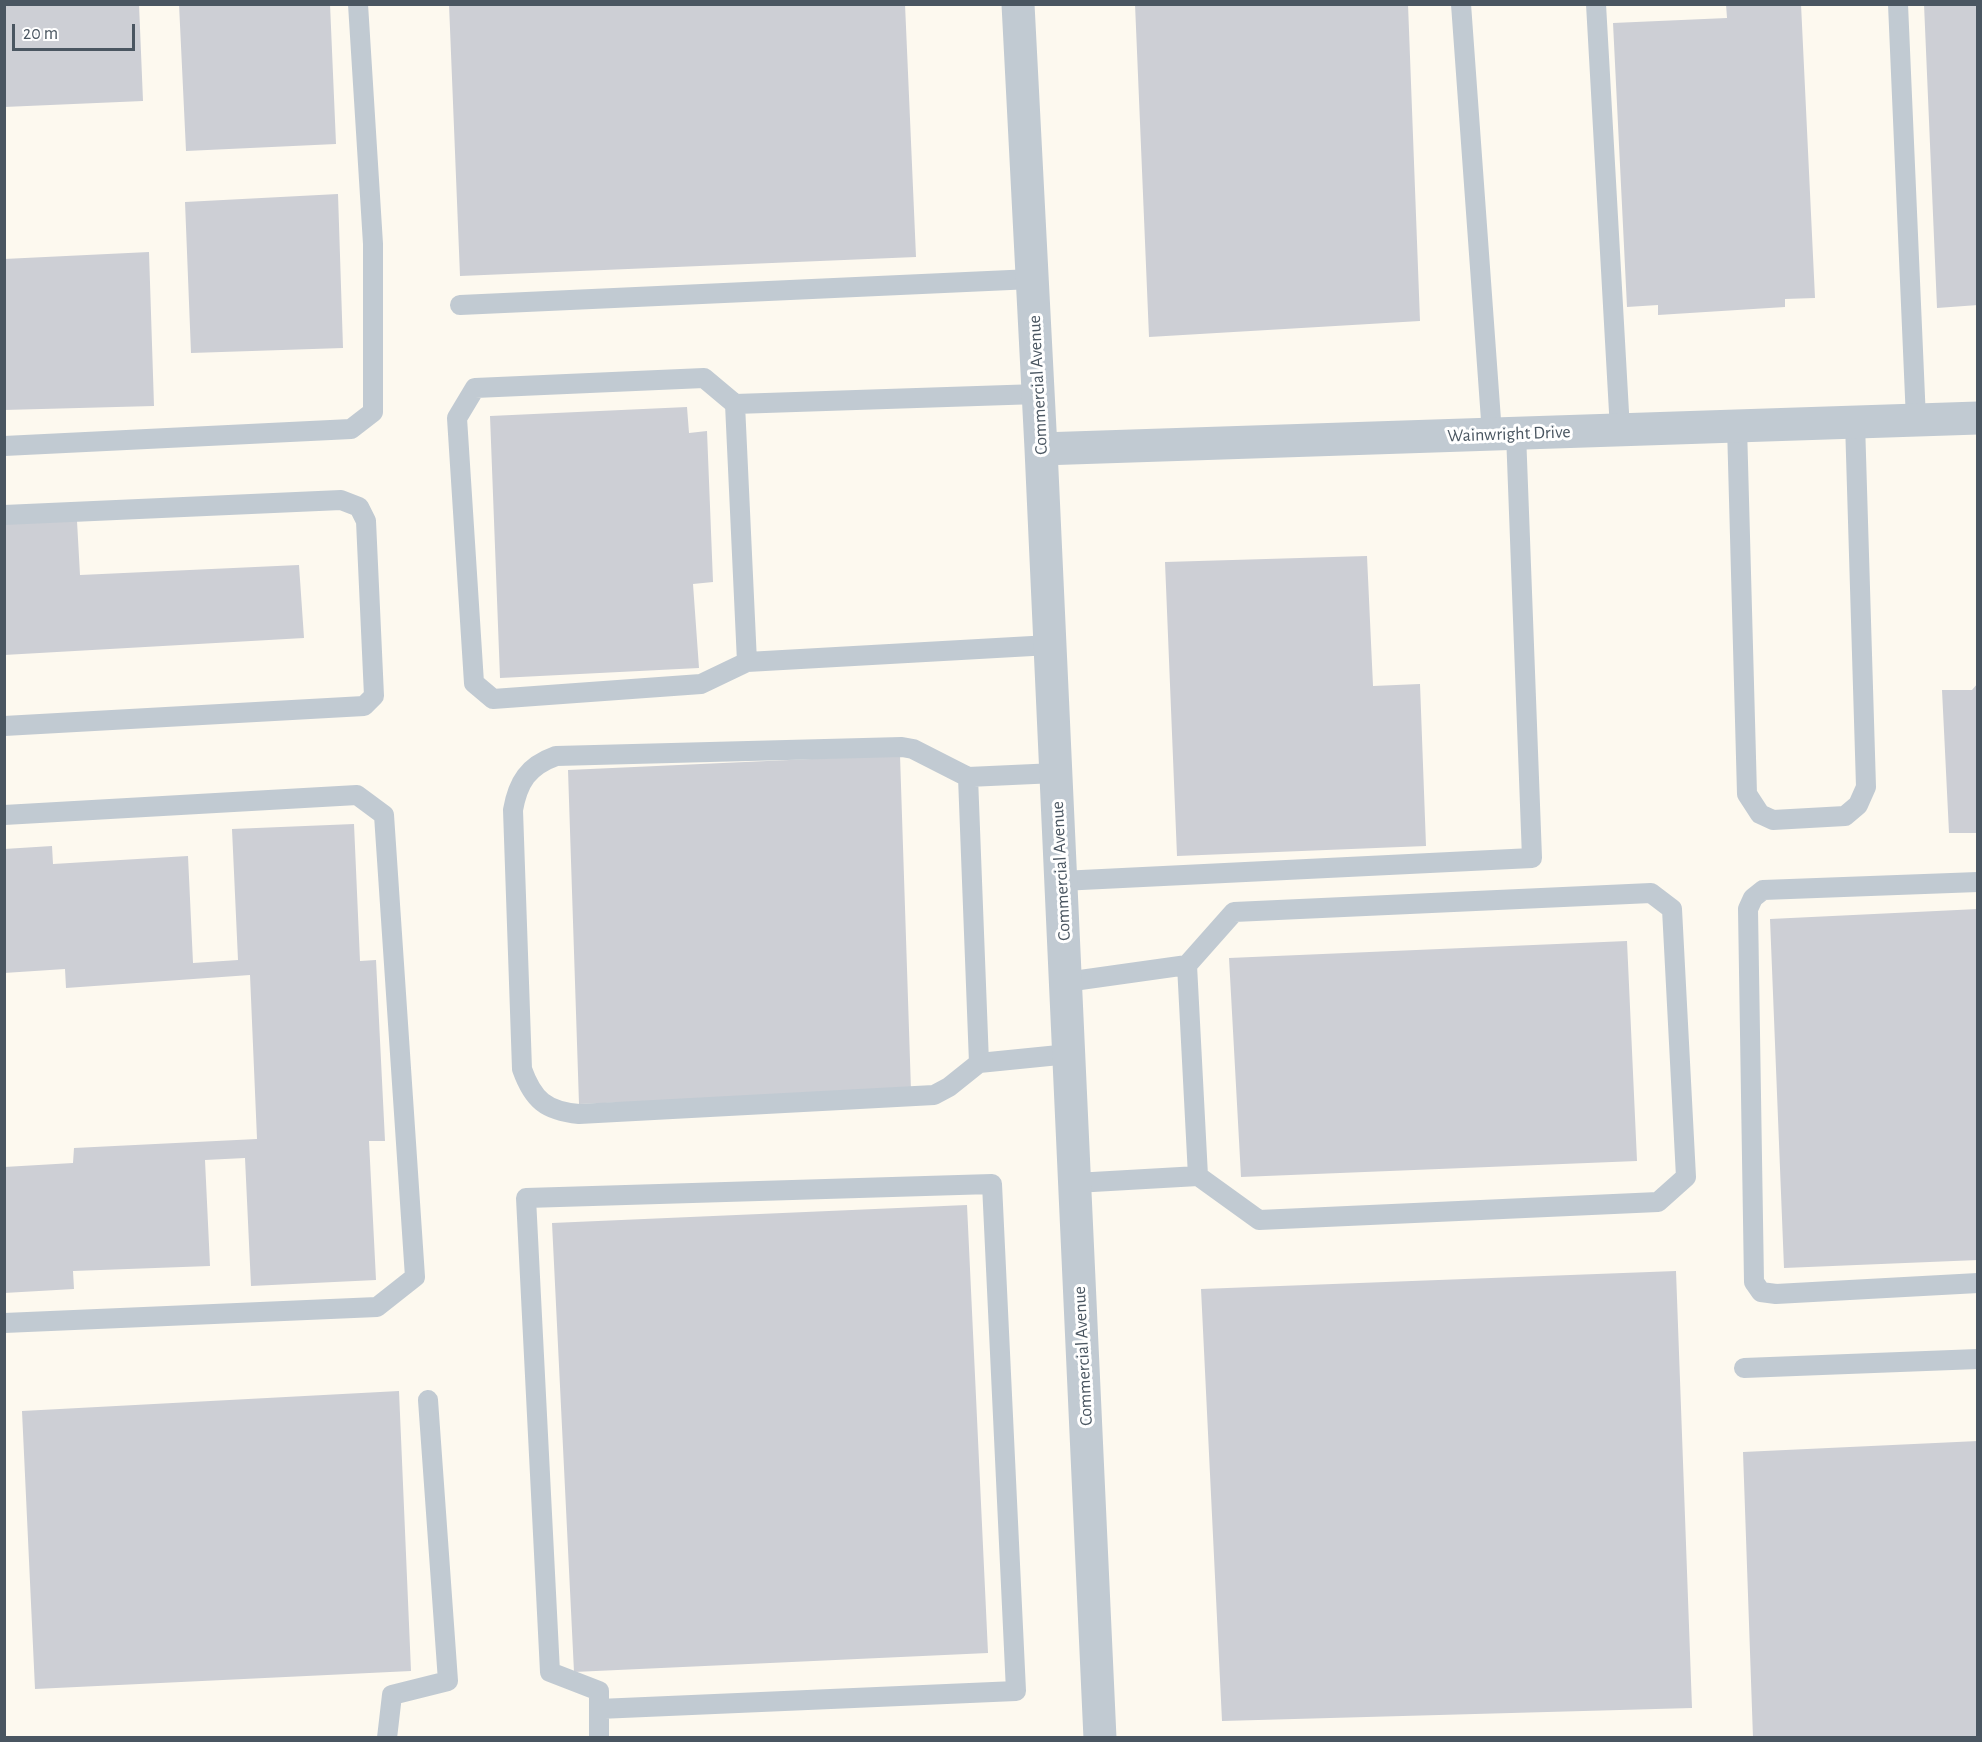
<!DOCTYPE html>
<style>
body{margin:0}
#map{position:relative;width:1982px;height:1742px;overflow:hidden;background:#f5f3f3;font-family:"Alegreya Sans",sans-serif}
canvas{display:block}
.frame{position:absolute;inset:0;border:6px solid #4a5661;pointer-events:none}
.scale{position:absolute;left:12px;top:24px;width:123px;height:27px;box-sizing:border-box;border:3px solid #4a5661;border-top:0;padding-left:8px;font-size:18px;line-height:21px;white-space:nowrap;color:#4a5661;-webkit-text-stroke:4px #fff;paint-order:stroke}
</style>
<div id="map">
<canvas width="1982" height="1742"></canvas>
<div class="frame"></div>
<div class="scale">20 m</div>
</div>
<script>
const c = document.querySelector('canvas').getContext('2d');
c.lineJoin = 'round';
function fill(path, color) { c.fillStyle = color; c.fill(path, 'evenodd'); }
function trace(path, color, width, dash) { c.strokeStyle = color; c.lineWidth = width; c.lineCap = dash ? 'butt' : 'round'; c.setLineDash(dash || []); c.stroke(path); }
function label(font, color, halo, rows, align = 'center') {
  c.font = font + ' "Alegreya Sans",sans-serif'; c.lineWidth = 6; c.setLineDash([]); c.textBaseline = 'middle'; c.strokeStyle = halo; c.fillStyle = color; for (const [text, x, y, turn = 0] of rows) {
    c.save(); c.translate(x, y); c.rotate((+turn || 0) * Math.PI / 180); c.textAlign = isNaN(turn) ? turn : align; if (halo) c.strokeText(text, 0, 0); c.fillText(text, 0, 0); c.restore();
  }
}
fill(new Path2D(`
 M5,5H1977V1737H5Z`), '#fdf9ef');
fill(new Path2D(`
 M4,4H139L143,101L4,107Z
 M179,4H330L336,144L186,151Z
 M449,4H905L916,257L460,276Z
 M1135,4H1408L1420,321L1149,337Z
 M1726,4H1801L1815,298L1785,299V307L1658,315V305L1627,307L1613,23L1727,18Z
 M1924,4H1978V305L1937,308Z
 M338,194L343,348L191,353L185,202Z
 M149,252L154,406L4,410V259Z
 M687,407L689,433L707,431L713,582L693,584L699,668L500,678L490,416Z
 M77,521L80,575L299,565L304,638L4,655V524Z
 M1367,556L1373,686L1420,684L1426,846L1177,856L1165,562Z
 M1978,683V833H1949L1942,690H1972Z
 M900,755L911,1091L579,1104L568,770Z
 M354,824L360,961L376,960L385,1141H369L376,1280L251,1286L245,1158L205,1160L210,1266L73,1271L74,1289L4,1293V1167L73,1163L74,1148L257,1139L250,975L66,988L65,969L4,973V849L52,846L53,864L188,856L193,963L238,960L232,829Z
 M1978,909V1260L1784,1268L1770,919Z
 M1627,941L1637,1161L1241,1177L1229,958Z
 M967,1205L988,1653L574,1672L552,1223Z
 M1676,1271L1692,1708L1222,1721L1201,1289Z
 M399,1391L411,1671L35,1689L22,1411Z
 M1978,1441V1738H1753L1743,1452Z`), '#cdcfd5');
trace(new Path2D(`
 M1461,4L1492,434
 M1596,4L1620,430
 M1898,4L1916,420
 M460,305L1032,279
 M1038,394L735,404L704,378L475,388L457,418L474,683L493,699L701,684L747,662L1050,645
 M735,404L747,662
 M1737,426L1747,794L1760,814L1773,820L1845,816L1858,805L1866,787L1855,422
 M4,446L351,429L373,412V244L358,4
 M4,515L341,500L359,507L366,521L374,696L364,706L4,726
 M1056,773L968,777L913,749L902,747L556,756C528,766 518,782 513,810L522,1069C533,1100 546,1111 579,1114L934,1095L949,1087L979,1063L1069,1054
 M968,777L979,1063
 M4,815L357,795L384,815L415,1277L377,1307L4,1323
 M1061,881L1532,858L1516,433
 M1978,882L1763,890L1753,898L1748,909L1754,1282L1761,1292L1776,1294L1978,1283
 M1187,965L1198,1176
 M1066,982L1187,965L1234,912L1651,893L1672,909L1686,1177L1658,1202L1259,1220L1198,1176L1075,1183
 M1744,1368L1978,1359
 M599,1709L1016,1691L992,1184L526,1198L550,1672L599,1691V1738
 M387,1738L392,1695L448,1681L428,1400`), '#c1cad2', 20);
trace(new Path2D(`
 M1018,4L1041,449L1100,1738
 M1041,449L1978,418`), '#c1cad2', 33);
label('18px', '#4a5661', '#fff', [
 ["Commercial Avenue",1038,385,-93],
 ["Wainwright Drive",1509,434,-2],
 ["Commercial Avenue",1061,871,-93],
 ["Commercial Avenue",1083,1356,-93]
]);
</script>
